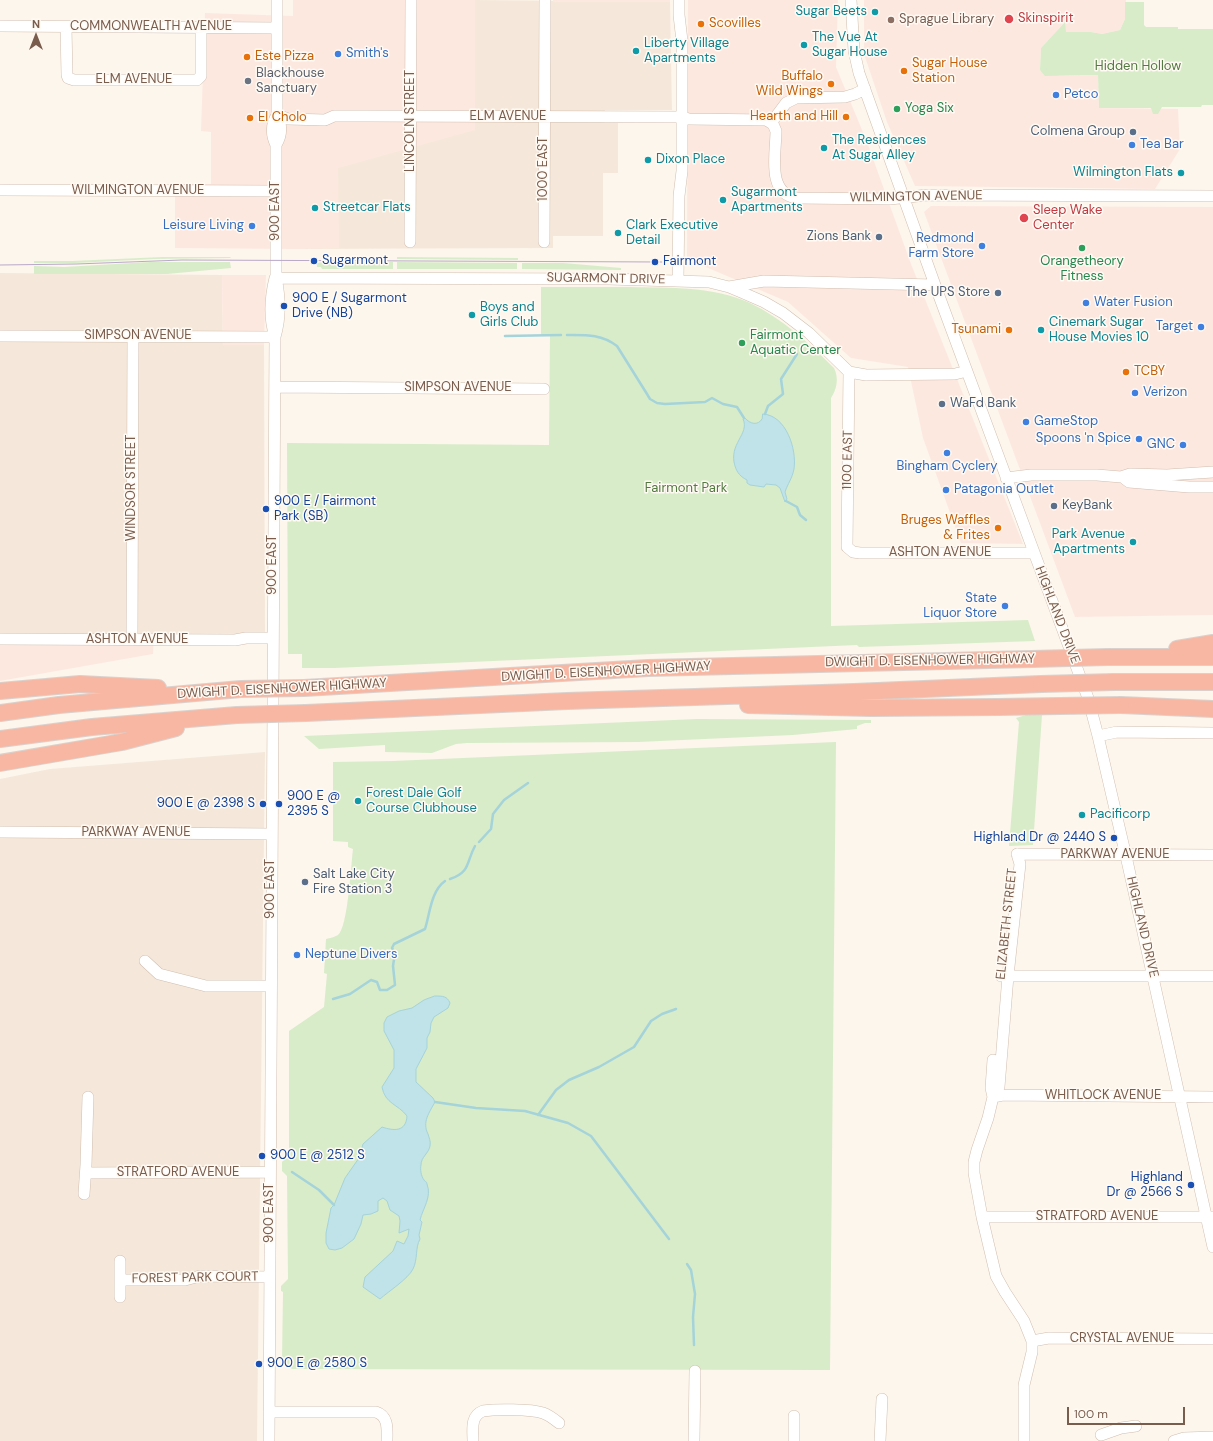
<!DOCTYPE html>
<style>
body{margin:0}
#map{position:relative;width:1213px;height:1441px;overflow:hidden;background:#fdf6ec;font-family:"DM Sans",sans-serif}
canvas{display:block}
.north{position:absolute;left:16px;top:16px;width:40px;height:40px;-webkit-text-stroke:3px #fffaf3;paint-order:stroke;rotate:0deg;font-size:11px;font-weight:700;line-height:16px;text-align:center;color:#7a5c4d}
.north::after{content:'';display:block;margin:auto;width:14px;height:18px;background:#7a5c4d;clip-path:polygon(50% 0,100% 100%,50% 72%,0 100%)}
.scale{position:absolute;left:1067px;top:1407px;width:118px;height:18px;box-sizing:border-box;border:2px solid #7a5c4d;border-top:0;padding-left:5px;font-size:12px;line-height:14px;white-space:nowrap;color:#7a5c4d;-webkit-text-stroke:3px #fffaf3;paint-order:stroke}
</style>
<div id="map">
<canvas width="1213" height="1441"></canvas>
<div class="north">N</div>
<div class="scale">100 m</div>
</div>
<script>
const c = document.querySelector('canvas').getContext('2d');
c.lineJoin = 'round';
function fill(path, color) { c.fillStyle = color; c.fill(path, 'evenodd'); }
function trace(path, color, width, dash) { c.strokeStyle = color; c.lineWidth = width; c.lineCap = dash ? 'butt' : 'round'; c.setLineDash(dash || []); c.stroke(path); }
function label(font, color, halo, rows, align = 'center') {
  c.font = font + ' "DM Sans",sans-serif'; c.lineWidth = 3; c.setLineDash([]); c.textBaseline = 'middle'; c.strokeStyle = halo; c.fillStyle = color; for (const [text, x, y, turn = 0] of rows) {
    c.save(); c.translate(x, y); c.rotate((+turn || 0) * Math.PI / 180); c.textAlign = isNaN(turn) ? turn : align; if (halo) c.strokeText(text, 0, 0); c.fillText(text, 0, 0); c.restore();
  }
}
fill(new Path2D(`
 M475,0L670,2L672,110H605V123H618V173H603V236H553V248L292,249L293,133L475,130Z
 M0,273L222,275L223,345H264L265,634L0,633Z
 M265,752L257,1441H0V779L50,769Z`), '#f5e8da');
fill(new Path2D(`
 M293,0H475V130L338,168L339,248L292,249L175,248V184H211V132L201,131L205,13L293,16Z
 M553,0H670V2H553Z
 M688,0H838L836,67L867,142L911,264L1023,544L961,543L923,438L908,367L851,358L788,302L687,259Z
 M864,0H1126L1125,19L1120,30L1102,34L1091,32H1065V22L1041,48L1040,70L1060,76L1098,75L1099,108L1178,109L1180,149L1155,189L915,186L887,122L864,54Z
 M931,206L1213,207V615L1075,617L924,212Z
 M222,275H266L264,345H223Z
 M0,633H154L153,654L0,681Z`), '#fde8e0');
fill(new Path2D(`
 M1125,2H1144V25L1146,27H1178V29H1213V105H1202L1201,107H1162L1158,114H1153L1151,108H1099L1098,75L1045,76L1040,70L1041,48L1065,22L1066,32H1091L1102,34L1120,30L1125,19Z
 M163,257H230L231,258L154,259L75,263H34V261H72Z
 M397,257L518,258V260L397,259Z
 M150,262H230L231,268L167,274H34V266L64,267Z
 M324,262H393V269H322L321,267H317V263Z
 M397,262L517,263V269H397Z
 M522,263H563L621,268V270L522,269Z
 M541,287C571,287 600,287 630,287C671,288 712,286 750,303C783,319 809,343 834,368C839,378 837,389 831,398V626L1028,620L1035,641L859,647L857,645L334,668H302V654H288L287,443L549,445L550,335H541Z
 M1026,715H1042L1033,845L1009,846L1019,722L1016,718Z
 M697,719L871,720V723H865L857,726V729L793,735L638,742L467,743L456,744L432,753L385,752V745L319,749L304,736Z
 M836,742L830,1370L292,1369L282,1360L283,1292L281,1291V1286L288,1279L287,1176L282,1171V1162L289,1154V1031L324,1007L327,974L324,973L326,939C330,938 335,937 338,935C348,927 351,864 353,849L348,847V842L333,841V762L393,761Z`), '#d8ecc9');
const water = new Path2D(`
 M763,414C786,415 797,449 794,469C792,479 788,483 785,492L787,499L785,502L780,488L776,485L766,484L764,487L750,485L747,483V480C741,477 737,473 735,466C728,444 750,434 743,419L745,418C750,424 758,426 762,419Z
 M435,996C443,996 447,996 450,1003L448,1008L434,1017L431,1023L430,1032L427,1038V1048L416,1069V1082L433,1098L435,1102C429,1113 422,1122 428,1134C429,1138 431,1141 430,1146C429,1153 421,1157 421,1165C420,1169 421,1176 424,1180C426,1183 426,1180 427,1184C432,1197 423,1208 420,1220L422,1222L419,1235L420,1239C415,1248 418,1259 413,1269C408,1279 389,1291 380,1299L363,1287L365,1277L393,1251L397,1241L404,1244L408,1236L409,1229L399,1233L400,1221L399,1216L390,1210L387,1201L383,1198L378,1201V1211L371,1214L363,1215L361,1224L354,1239L342,1248L335,1250L329,1249L326,1243V1233L331,1208L334,1205L345,1178L359,1158L363,1144L382,1127C394,1131 406,1132 407,1116C398,1104 385,1104 382,1087L394,1068V1050L384,1031V1023L387,1017L399,1011L412,1008L424,1000Z`);
fill(water, '#bfe3e8');
trace(water, '#a5d3da', 1);
trace(new Path2D(`
 M567,335C586,335 601,334 617,346L647,394L650,399L657,403L665,404L705,402L712,398L723,404L737,407L744,418
 M505,336L561,335
 M765,414L768,406L783,394L781,379L797,354
 M786,501L797,507L800,515L806,520
 M479,842L491,829L493,814L504,800L528,783
 M450,879C471,872 466,862 475,846
 M333,999L350,994L371,980L377,982L380,990H387L395,985L393,966L395,953L392,948L394,944L425,929C430,913 431,891 445,881
 M435,1102L476,1108L525,1111L568,1123L591,1136L669,1239
 M538,1115L556,1090L569,1080L599,1067L634,1047L651,1021L662,1014L676,1009
 M292,1172L319,1190L334,1205
 M687,1264L691,1270L695,1294L693,1317L694,1345`), '#a5d3da', 2.5);
const minor = new Path2D(`
 M851,0L854,51L859,73L935,285L1088,698L1098,736L1128,865L1213,1247
 M0,26L277,28
 M66,27L67,75L68,78L74,80H197L201,76V27
 M277,115L288,119L325,120L334,116H366L682,117L689,119L766,120L773,124L776,131C776,153 766,194 797,198L890,199L927,195L1213,196
 M771,123L786,103L796,98L845,97L855,94L865,89
 M276,145C282,135 282,125 277,115V0
 M0,190L276,191
 M410,242L411,0
 M544,242L545,0
 M276,278L609,279L709,282L729,287L741,292L764,302L783,313L809,333L849,372L866,375L955,374L967,371
 M678,281L679,196L682,171V41L679,15V0
 M729,287L764,281L935,285
 M0,336L275,337
 M275,337C269,318 270,298 275,278
 M849,372L847,547L853,552L860,553H1034
 M275,387L544,389
 M1006,478L1031,475H1097L1121,477L1130,474L1167,475L1213,472
 M1125,479L1129,482L1189,487H1213
 M0,639L235,640L246,638H273
 M132,640L133,336
 M1098,736L1117,732L1213,733
 M0,832L272,834
 M1017,854L1020,864L1008,976L999,1087L993,1097L988,1118L977,1150L974,1162V1173L982,1217L996,1276L1005,1292L1024,1321L1032,1341V1352L1024,1385V1441
 M1017,854L1213,855
 M145,961L159,974L206,986H271
 M1001,976H1213
 M993,1097L991,1088L993,1060
 M993,1097L1003,1095L1213,1097
 M86,1173L270,1172
 M84,1194L86,1165L88,1097
 M982,1217H1212
 M120,1280H185L200,1276L269,1277
 M120,1297V1261
 M1032,1341L1049,1338L1213,1339
 M269,1412H376C389,1416 387,1430 387,1441
 M1101,1435L1121,1428L1136,1426
 M269,1441L275,337C281,317 280,297 276,278V145C271,135 271,124 277,115
 M473,1441C473,1430 470,1416 483,1411C495,1409 531,1409 543,1413C549,1415 554,1419 559,1423
 M694,1441L695,1371
 M794,1441V1416
 M880,1441L882,1399
 M1174,1441L1184,1438L1213,1437`);
const highway = new Path2D(`
 M1177,649L1213,643
 M1108,657H1213
 M1114,682H1213
 M304,688L648,668L1032,659
 M0,691L80,684L158,688
 M748,705L871,708L998,707
 M1121,705L1213,709
 M0,713L59,705L241,689
 M306,713L567,701L854,692L1041,684
 M0,739L92,727L237,715
 M0,763L122,742L176,728`);
trace(minor, '#d1beb0', 12);
trace(highway, '#dad1cd', 18);
trace(minor, '#fff', 11);
trace(highway, '#f7b7a3', 16);
trace(new Path2D(`
 M0,265L76,264L182,260L662,262`), '#b9a8c9', 1);
const highwayBridge = new Path2D(`
 M1032,659L1108,657
 M1041,684L1114,682
 M241,689L304,688
 M998,707L1121,705
 M237,715L306,713`);
trace(highwayBridge, '#dad1cd', 18, []);
trace(highwayBridge, '#f7b7a3', 16);
for (const [x, y, r, color] of [
 [875,12,4,"#0f9aa8"],
 [1009,19,5,"#e0444e"],
 [891,20,4,"#8d6e63"],
 [701,24,4,"#e8710a"],
 [804,45,4,"#0f9aa8"],
 [636,51,4,"#0f9aa8"],
 [338,54,4,"#3f7fe0"],
 [247,57,4,"#e8710a"],
 [904,71,4,"#e8710a"],
 [248,81,4,"#6b7280"],
 [831,84,4,"#e8710a"],
 [1056,95,4,"#3f7fe0"],
 [897,109,4,"#2e9e5b"],
 [846,117,4,"#e8710a"],
 [250,118,4,"#e8710a"],
 [1133,132,4,"#5c6f8a"],
 [1132,145,4,"#3f7fe0"],
 [824,148,4,"#0f9aa8"],
 [648,160,4,"#0f9aa8"],
 [1181,173,4,"#0f9aa8"],
 [723,200,4,"#0f9aa8"],
 [315,208,4,"#0f9aa8"],
 [1024,218,5,"#e0444e"],
 [252,226,4,"#3f7fe0"],
 [618,233,4,"#0f9aa8"],
 [879,237,4,"#5c6f8a"],
 [982,246,4,"#3f7fe0"],
 [1082,248,4,"#2e9e5b"],
 [314,261,4,"#1a4fb4"],
 [655,262,4,"#1a4fb4"],
 [998,293,4,"#5c6f8a"],
 [1086,303,4,"#3f7fe0"],
 [284,306,4,"#1a4fb4"],
 [472,315,4,"#0f9aa8"],
 [1201,327,4,"#3f7fe0"],
 [1009,330,4,"#e8710a"],
 [1041,330,4,"#0f9aa8"],
 [742,343,4,"#2e9e5b"],
 [1126,372,4,"#e8710a"],
 [1135,393,4,"#3f7fe0"],
 [942,404,4,"#5c6f8a"],
 [1026,422,4,"#3f7fe0"],
 [1139,439,4,"#3f7fe0"],
 [1183,445,4,"#3f7fe0"],
 [947,453,4,"#3f7fe0"],
 [946,490,4,"#3f7fe0"],
 [1054,506,4,"#5c6f8a"],
 [266,509,4,"#1a4fb4"],
 [998,528,4,"#e8710a"],
 [1133,542,4,"#0f9aa8"],
 [1005,606,4,"#3f7fe0"],
 [358,801,4,"#0f9aa8"],
 [263,804,4,"#1a4fb4"],
 [279,804,4,"#1a4fb4"],
 [1082,815,4,"#0f9aa8"],
 [1114,838,4,"#1a4fb4"],
 [305,882,4,"#5c6f8a"],
 [297,955,4,"#3f7fe0"],
 [262,1156,4,"#1a4fb4"],
 [1191,1185,4,"#1a4fb4"],
 [259,1364,4,"#1a4fb4"]
]) { const dot = new Path2D(); dot.arc(x, y, r, 0, 2 * Math.PI); c.fillStyle = color; c.fill(dot); trace(dot, '#fffaf3', 1.5); }
label('13px', '#0d838f', '#fffaf3', [
 ["Sugar Beets",867,12,"right"],
 ["The Vue At",812,38],
 ["Sugar House",812,53],
 ["Liberty Village",644,44],
 ["Apartments",644,59],
 ["The Residences",832,141],
 ["At Sugar Alley",832,156],
 ["Dixon Place",656,160],
 ["Wilmington Flats",1173,173,"right"],
 ["Sugarmont",731,193],
 ["Apartments",731,208],
 ["Streetcar Flats",323,208],
 ["Clark Executive",626,226],
 ["Detail",626,241],
 ["Boys and",480,308],
 ["Girls Club",480,323],
 ["Cinemark Sugar",1049,323],
 ["House Movies 10",1049,338],
 ["Park Avenue",1125,535,"right"],
 ["Apartments",1125,550,"right"],
 ["Forest Dale Golf",366,794],
 ["Course Clubhouse",366,809],
 ["Pacificorp",1090,815]
], 'left');
label('13px', '#be3a42', '#fffaf3', [
 ["Skinspirit",1018,19],
 ["Sleep Wake",1033,211],
 ["Center",1033,226]
], 'left');
label('13px', '#785e54', '#fffaf3', [
 ["Sprague Library",899,20]
], 'left');
label('13px', '#c56008', '#fffaf3', [
 ["Scovilles",709,24],
 ["Este Pizza",255,57],
 ["Sugar House",912,64],
 ["Station",912,79],
 ["Buffalo",823,77,"right"],
 ["Wild Wings",823,92,"right"],
 ["Hearth and Hill",838,117,"right"],
 ["El Cholo",258,118],
 ["Tsunami",1001,330,"right"],
 ["TCBY",1134,372],
 ["Bruges Waffles",990,521,"right"],
 ["& Frites",990,536,"right"]
], 'left');
label('13px', '#7a5c4d', '#fffaf3', [
 ["COMMONWEALTH AVENUE",151,27],
 ["ELM AVENUE",134,80],
 ["ELM AVENUE",508,117],
 ["LINCOLN STREET",411,121,-90],
 ["1000 EAST",544,169,-90],
 ["WILMINGTON AVENUE",138,191],
 ["WILMINGTON AVENUE",916,197,-1],
 ["900 EAST",276,211,-90],
 ["SUGARMONT DRIVE",606,279,1],
 ["SIMPSON AVENUE",138,336],
 ["SIMPSON AVENUE",458,388],
 ["1100 EAST",848,460,-89],
 ["WINDSOR STREET",132,488,-90],
 ["ASHTON AVENUE",940,553],
 ["900 EAST",273,565,-90],
 ["HIGHLAND DRIVE",1057,615,69],
 ["ASHTON AVENUE",137,640],
 ["DWIGHT D. EISENHOWER HIGHWAY",930,661,-1],
 ["DWIGHT D. EISENHOWER HIGHWAY",606,672,-3],
 ["DWIGHT D. EISENHOWER HIGHWAY",282,689,-3],
 ["PARKWAY AVENUE",136,833],
 ["PARKWAY AVENUE",1115,855],
 ["900 EAST",271,889,-90],
 ["ELIZABETH STREET",1007,924,-84],
 ["HIGHLAND DRIVE",1142,927,77],
 ["WHITLOCK AVENUE",1103,1096],
 ["STRATFORD AVENUE",178,1173],
 ["900 EAST",270,1213,-90],
 ["STRATFORD AVENUE",1097,1217],
 ["FOREST PARK COURT",195,1278,-1],
 ["CRYSTAL AVENUE",1122,1339]
]);
label('13px', '#366cbe', '#fffaf3', [
 ["Smith's",346,54],
 ["Petco",1064,95],
 ["Tea Bar",1140,145],
 ["Leisure Living",244,226,"right"],
 ["Redmond",974,239,"right"],
 ["Farm Store",974,254,"right"],
 ["Water Fusion",1094,303],
 ["Target",1193,327,"right"],
 ["Verizon",1143,393],
 ["GameStop",1034,422],
 ["Spoons 'n Spice",1131,439,"right"],
 ["GNC",1175,445,"right"],
 ["Bingham Cyclery",947,467,"center"],
 ["Patagonia Outlet",954,490],
 ["State",997,599,"right"],
 ["Liquor Store",997,614,"right"],
 ["Neptune Divers",305,955]
], 'left');
label('13px', '#537a41', '#fffaf3', [
 ["Hidden Hollow",1138,67],
 ["Fairmont Park",686,489]
]);
label('13px', '#5b616d', '#fffaf3', [
 ["Blackhouse",256,74],
 ["Sanctuary",256,89]
], 'left');
label('13px', '#27864d', '#fffaf3', [
 ["Yoga Six",905,109],
 ["Orangetheory",1082,262,"center"],
 ["Fitness",1082,277,"center"],
 ["Fairmont",750,336],
 ["Aquatic Center",750,351]
], 'left');
label('13px', '#4e5e75', '#fffaf3', [
 ["Colmena Group",1125,132],
 ["Zions Bank",871,237],
 ["The UPS Store",990,293],
 ["WaFd Bank",950,404,"left"],
 ["KeyBank",1062,506,"left"],
 ["Salt Lake City",313,875,"left"],
 ["Fire Station 3",313,890,"left"]
], 'right');
label('13px', '#164399', '#fffaf3', [
 ["Sugarmont",322,261],
 ["Fairmont",663,262],
 ["900 E / Sugarmont",292,299],
 ["Drive (NB)",292,314],
 ["900 E / Fairmont",274,502],
 ["Park (SB)",274,517],
 ["900 E @",287,797],
 ["2395 S",287,812],
 ["900 E @ 2398 S",255,804,"right"],
 ["Highland Dr @ 2440 S",1106,838,"right"],
 ["900 E @ 2512 S",270,1156],
 ["Highland",1183,1178,"right"],
 ["Dr @ 2566 S",1183,1193,"right"],
 ["900 E @ 2580 S",267,1364]
], 'left');
</script>
